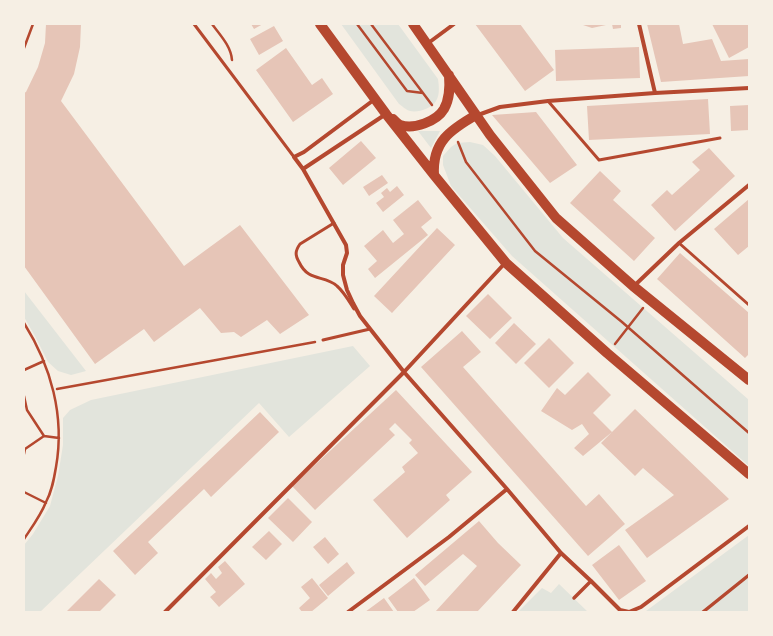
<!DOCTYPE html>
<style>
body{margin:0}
#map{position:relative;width:773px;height:636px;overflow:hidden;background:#f6efe4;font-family:"Exo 2",sans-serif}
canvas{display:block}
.frame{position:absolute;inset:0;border:25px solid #f6efe4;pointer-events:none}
</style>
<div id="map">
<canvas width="773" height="636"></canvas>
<div class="frame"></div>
</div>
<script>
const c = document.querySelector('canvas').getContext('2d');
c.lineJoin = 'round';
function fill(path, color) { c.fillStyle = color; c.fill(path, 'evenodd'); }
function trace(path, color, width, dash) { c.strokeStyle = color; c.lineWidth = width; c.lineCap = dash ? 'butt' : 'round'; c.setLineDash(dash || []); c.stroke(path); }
fill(new Path2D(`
 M341,24H398L438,79C439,86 440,95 436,101C432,108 418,113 410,111C406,110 402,106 399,104Z
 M418,131H440L431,148Z
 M470,142L483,145L495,156L563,238L749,400V466L512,256L451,186L443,165V156L451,147L457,143Z
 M24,291L86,371L71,375L58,371L48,362L35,336L24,317Z
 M353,346L370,366L289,437L259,403L40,612H24V545L33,534L50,506L58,476L63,445V418L70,410L91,400Z
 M749,535V612H645L646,611Z
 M559,584L588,612H518L542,588L551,593Z`), '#e2e4dc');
fill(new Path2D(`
 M46,24H81L80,47L74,74L61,101L184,266L240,225L309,315L280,334L267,320L241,337L234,332L221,333L200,308L154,342L144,329L95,364L24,266V93L26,92L38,67L45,43Z
 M251,24H263L254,29Z
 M475,24H520L554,70L525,91Z
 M580,24H606V25L592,28Z
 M612,24H621V28L613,29Z
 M647,24H679L683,44L712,39L721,61L749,59V76L661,82Z
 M712,24H749V47L729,58Z
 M274,26L283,41L259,55L250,39Z
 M639,47L640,78L556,81L555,50Z
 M286,48L312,85L322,78L333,94L293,122L256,70Z
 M708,99L710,134L589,140L587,106Z
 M749,105V130L731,131L730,106Z
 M536,112L577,165L550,183L492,115Z
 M361,141L376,158L343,185L329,168Z
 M709,148L735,176L675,231L651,205L667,190L672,195L700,170L692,162Z
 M600,171L621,191L613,200L655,238L634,261L570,203Z
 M382,175L388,183L369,196L363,187Z
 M397,186L404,195L383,212L376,203L384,197L381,193L387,188L390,192Z
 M749,199V246L738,255L714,229Z
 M418,200L432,218L421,227L428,235L375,278L368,269L377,261L364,246L383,230L393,243L404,234L393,220Z
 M437,228L455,245L392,313L374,296Z
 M680,253L749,313V354L745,358L657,279Z
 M488,294L512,318L490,339L466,316Z
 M514,323L536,344L516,364L495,343Z
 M462,331L481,352L463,367L586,506L599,494L625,524L588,556L421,367Z
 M549,338L574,363L549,388L524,363Z
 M588,372L611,395L593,413L612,432L635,409L729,499L647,558L625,530L674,495L643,468L635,476L601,443L612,432L583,456L574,448L589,434L582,424L572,430L541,411L557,388L565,395Z
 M396,390L472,472L446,495L450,500L407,538L373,500L405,472L402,467L418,453L409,443L412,440L395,423L389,429L395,435L315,510L292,486Z
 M260,412L279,432L211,497L204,489L148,542L158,553L135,575L113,551Z
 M288,498L312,522L293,542L268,518Z
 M479,521L498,543L521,565L477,612H435L477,566L463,554L425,586L415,575Z
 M269,531L282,544L266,560L252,547Z
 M325,537L339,554L328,564L313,547Z
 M619,545L646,581L619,600L592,565Z
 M225,561L245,584L219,607L210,597L216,592L205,579L211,573L216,579L222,573L218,567Z
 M347,562L355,573L328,596L319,585Z
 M312,578L328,598L311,612H302L299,608L310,598L301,587Z
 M414,578L430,600L413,612H398L388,598Z
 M99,579L116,595L99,612H66Z
 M384,598L394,612H365Z`), '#e6c5b7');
trace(new Path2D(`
 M212,24C220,35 231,46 232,60
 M357,24L407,91L423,93
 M371,24L432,105
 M24,48L33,24
 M458,142L466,162L535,251L622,322L749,433
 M24,323C51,366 65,416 56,467C54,479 52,491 46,502C41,515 32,527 24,539
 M615,344L643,308
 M24,370L44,361
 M57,389L315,342
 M24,396L27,410L44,436L25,449L24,454
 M44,436L59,438
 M24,492L46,503`), '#b5482f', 2.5);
trace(new Path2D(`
 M194,24L294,157
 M548,101L599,160L720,138
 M334,223L300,244C295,251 295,255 299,262C309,283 324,274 337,286C344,292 349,301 354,309
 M679,243L749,305
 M323,340L370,329`), '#b5482f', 3);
trace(new Path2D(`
 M574,598L591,581
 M703,612L749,575`), '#b5482f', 3.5);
trace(new Path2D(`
 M639,24L655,93
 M427,44L454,24
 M375,99L304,152L294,157L303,169L346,245L347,253L343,265V275L347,290L353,303L360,316L404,372L507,489L561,553L591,581L620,610L629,612L641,607L749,526
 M478,115L500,107L548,101L655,93L749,88
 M303,169L386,114
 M634,286L679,243L749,185
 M165,612L404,372L505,263
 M348,612L449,537L507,489
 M513,612L561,553`), '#b5482f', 4);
trace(new Path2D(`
 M320,24L386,114L434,175L506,263L607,353L749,474
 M413,24L490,135L556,218L633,286L749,380
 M393,119C395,121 398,124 400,125C414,130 437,121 444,109C450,98 450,87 449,75
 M434,175C432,142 450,130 476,115`), '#b5482f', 10);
</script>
